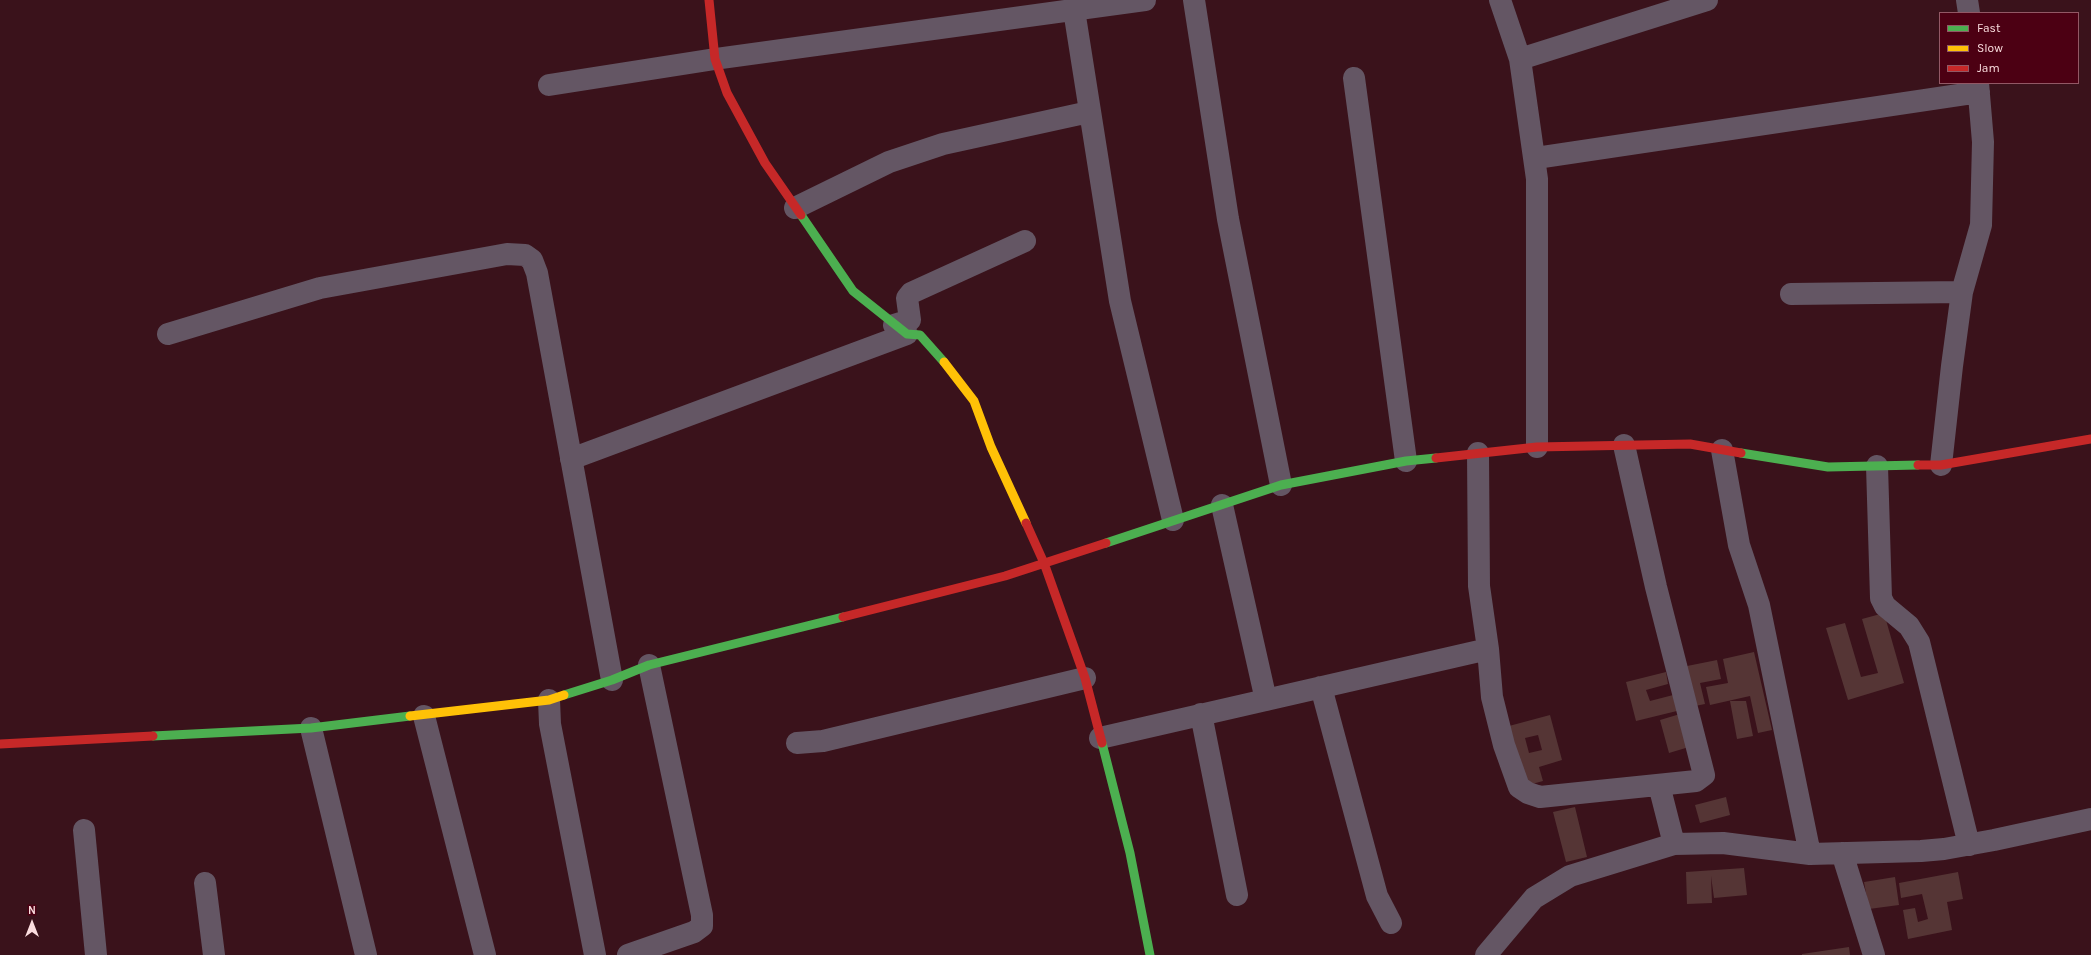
<!DOCTYPE html>
<html>
<head>
<meta charset="utf-8">
<style>
  body { margin:0 }
  #map { position:relative; width:2091px; height:955px; overflow:hidden; background:#3a121b; font-family:Karla,sans-serif }
  canvas { display:block }
  .legend { position:absolute; left:1939px; top:12px; width:140px; height:72px; box-sizing:border-box; background:#4c0013; border:1px solid #925865; margin:0; padding:5px 7px; list-style:none; font-size:12px; color:#fbdddf }
  .legend li { display:flex; align-items:center; gap:8px; height:20px }
  .legend b { width:20px; border:1px solid #925865 }
  .north { position:absolute; left:12px; top:903px; width:40px; height:40px; -webkit-text-stroke:3px #4c0013; paint-order:stroke; rotate:0deg; font-size:11px; font-weight:700; line-height:16px; text-align:center; color:#fbdddf }
  .north::after { content:''; display:block; margin:auto; width:14px; height:18px; background:#fbdddf; clip-path:polygon(50% 0,100% 100%,50% 72%,0 100%) }
</style>
</head>
<body>
<div id="map">
<canvas width="2091" height="955"></canvas>
<ul class="legend">
<li><b style="height:5px;background:#4caf50"></b>Fast</li>
<li><b style="height:5px;background:#ffc107"></b>Slow</li>
<li><b style="height:5px;background:#c62828"></b>Jam</li>
</ul>
<div class="north">N</div>
</div>
<script>
const g = document.querySelector('canvas').getContext('2d');
g.lineJoin = 'round';
function fillPath(path, color) { g.fillStyle = color; g.fill(path, 'evenodd'); }
const poly = rows => new Path2D(rows.map(r => 'M' + r).join(''));
function stroke(path, color, width, dash) { g.strokeStyle = color; g.lineWidth = width; g.lineCap = dash ? 'butt' : 'round'; g.setLineDash(dash || []); g.stroke(path); }
const building = poly([
  [1884,613,1904,683,1848,700,1826,628,1845,623,1861,677,1878,673,1862,619],
  [1754,652,1772,730,1758,733,1750,696,1710,705,1706,687,1728,683,1723,659],
  [1717,660,1721,679,1700,683,1705,704,1690,707,1682,667],
  [1666,672,1668,684,1646,690,1650,701,1677,694,1681,710,1636,721,1626,682],
  [1730,701,1746,701,1753,736,1737,739],
  [1680,714,1689,747,1669,753,1660,720],
  [1550,715,1562,760,1539,767,1543,781,1525,786,1509,726],
  [1538,735,1542,750,1529,753,1525,738],
  [1726,797,1730,815,1700,823,1695,805],
  [1575,807,1587,857,1566,862,1553,812],
  [1744,868,1747,895,1714,898,1711,876,1712,903,1687,904,1686,872],
  [1958,872,1963,899,1947,902,1952,930,1908,939,1903,910,1915,908,1918,922,1928,919,1922,894,1901,898,1899,883],
  [1895,877,1899,905,1869,909,1864,882],
  [1849,947,1850,955,1802,955,1802,954]
]);
const street = poly([
  [1194,0,1228,219,1281,485],
  [1500,0,1520,59,1537,179,1537,447],
  [1967,0,1969,13],
  [1074,10,1120,301,1173,520],
  [1520,59,1707,0],
  [1354,78,1406,461],
  [549,85,715,59,1145,0],
  [1536,158,1979,92],
  [795,208,889,162,943,144,1089,112],
  [1791,294,1962,292],
  [894,325,910,320,907,298,911,293,1025,241],
  [168,334,320,288,507,254,525,255,532,260,537,273,612,680],
  [1722,450,1739,545,1759,605,1810,854],
  [1478,453,1479,586,1488,649,1492,697,1504,745,1519,787,1528,793,1540,797,1696,781,1704,775,1656,587,1624,445],
  [571,459,907,334],
  [1941,465,1952,366,1962,292,1981,225,1983,142,1978,83],
  [1877,466,1881,598,1885,606,1909,626,1919,642,1969,845],
  [1222,505,1266,700],
  [1321,687,1377,896,1391,923],
  [549,700,550,724,595,955],
  [1201,714,1237,895],
  [424,716,485,955],
  [311,728,366,955],
  [1100,738,1488,649],
  [797,743,823,741,1085,678],
  [1659,785,1674,844],
  [84,830,96,955],
  [1842,853,1874,955],
  [205,883,214,955],
  [628,955,694,932,702,926,702,915,649,665],
  [1486,955,1534,898,1570,876,1674,844,1723,843,1810,854,1921,851,1944,849,1994,840,2091,819]
]);
const fast = poly([
  [801,215,853,291,907,334,920,335,944,362],
  [1741,453,1828,467,1918,465],
  [1106,543,1281,485,1406,461,1436,458],
  [564,695,612,680,649,665,843,617],
  [153,736,311,728,410,716],
  [1102,743,1130,853,1150,955]
]);
const slow = poly([
  [944,362,974,401,991,447,1026,523],
  [410,716,549,700,564,695]
]);
const jam = poly([
  [709,0,715,59,727,93,765,163,801,215],
  [1436,458,1537,447,1690,444,1741,453],
  [1918,465,1941,465,2091,439],
  [1026,523,1044,563,1085,678,1102,743],
  [843,617,1005,576,1106,543],
  [0,744,153,736]
]);
fillPath(building, '#553535');
stroke(street, '#645664', 22);
stroke(fast, '#4caf50', 9);
stroke(slow, '#ffc107', 9);
stroke(jam, '#c62828', 9);
</script>
</body>
</html>
